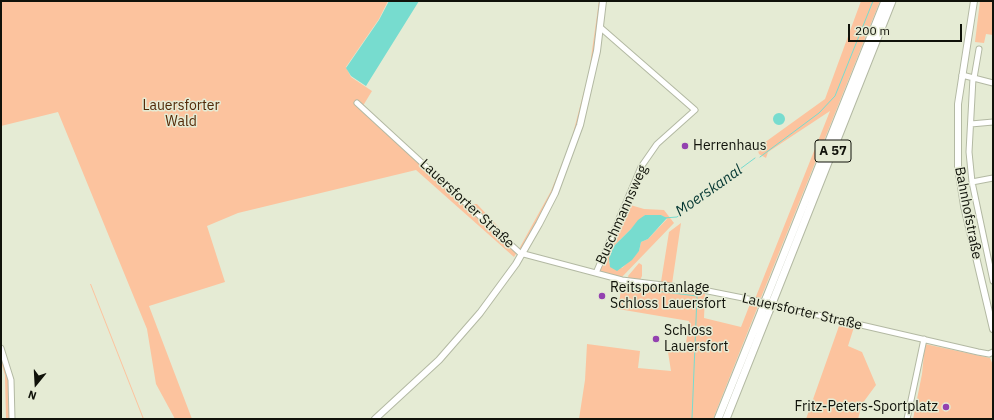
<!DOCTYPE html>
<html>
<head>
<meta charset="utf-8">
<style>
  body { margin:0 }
  #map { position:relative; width:994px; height:420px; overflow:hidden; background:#e5ebd4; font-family:"IBM Plex Sans",sans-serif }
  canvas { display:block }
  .frame { position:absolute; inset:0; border:2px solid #10120a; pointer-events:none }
  .north { position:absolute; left:16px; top:364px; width:40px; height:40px; -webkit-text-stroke:3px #e5ebd4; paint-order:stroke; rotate:198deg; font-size:11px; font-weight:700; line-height:16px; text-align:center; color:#10120a }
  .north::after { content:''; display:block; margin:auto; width:14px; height:18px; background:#10120a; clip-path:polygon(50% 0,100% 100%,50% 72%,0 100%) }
  .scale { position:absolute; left:848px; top:24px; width:114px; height:18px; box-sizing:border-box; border:2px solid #10120a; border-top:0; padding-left:5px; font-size:12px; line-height:14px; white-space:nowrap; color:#10120a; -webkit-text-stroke:3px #e5ebd4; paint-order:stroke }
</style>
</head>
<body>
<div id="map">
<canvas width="994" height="420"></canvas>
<div class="frame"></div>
<div class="north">N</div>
<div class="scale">200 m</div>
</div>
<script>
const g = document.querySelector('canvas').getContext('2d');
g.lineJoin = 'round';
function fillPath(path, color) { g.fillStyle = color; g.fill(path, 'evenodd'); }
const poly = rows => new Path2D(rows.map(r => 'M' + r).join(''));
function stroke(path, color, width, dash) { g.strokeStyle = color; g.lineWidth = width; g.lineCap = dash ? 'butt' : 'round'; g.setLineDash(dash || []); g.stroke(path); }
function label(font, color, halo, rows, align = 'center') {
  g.font = font + ' "IBM Plex Sans",sans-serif'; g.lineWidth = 3; g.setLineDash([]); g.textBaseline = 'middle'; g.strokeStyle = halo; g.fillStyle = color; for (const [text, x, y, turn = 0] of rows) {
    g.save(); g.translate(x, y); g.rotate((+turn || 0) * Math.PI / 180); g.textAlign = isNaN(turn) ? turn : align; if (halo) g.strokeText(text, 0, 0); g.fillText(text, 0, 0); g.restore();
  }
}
const green = poly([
  [1,1,388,1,379,19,346,67,351,77,372,91,361,109,413,157,417,155,472,204,477,204,519,249,551,191,571,141,589,72,599,1,602,1,595,52,578,125,552,194,523,248,519,249,514,257,416,170,238,213,207,226,225,282,149,306,192,419,175,419,156,384,147,329,58,112,1,126],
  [861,1,880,1,760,300,755,299,830,111,768,152,766,158,759,154,757,148,825,99],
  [980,1,993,1,993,35,986,34,984,43,975,42],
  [627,204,644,209,664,210,674,223,621,278,599,271],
  [645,215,661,215,667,219,648,239,641,242,639,251,622,268,609,263,614,246],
  [681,223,672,284,661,282,669,232],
  [639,263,642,265,642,276,640,280,629,279,628,276],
  [90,284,91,284,144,419,143,419],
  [622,284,705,294,704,318,741,327,750,304,758,306,713,419,579,419,585,380,587,344,640,351,638,368,671,371,668,352,685,350,689,321,618,309],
  [839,326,854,327,848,346,862,352,876,385,862,404,858,419,806,419],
  [925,344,990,358,993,365,993,419,913,419,922,374],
  [1,352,9,378,11,419,6,419,5,375,1,362]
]);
const water = poly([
  [389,1,419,1,366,86,351,76,346,68,379,20],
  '773 119a6 6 0 1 1 12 0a6 6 0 1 1-12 0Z',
  [645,215,661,215,667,218,648,239,641,242,639,251,632,260,617,271,610,267,609,258,614,246,631,229,638,220]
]);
const stream = poly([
  [760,157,819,113,835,96,873,1],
  [664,218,677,217,698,200,755,158],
  [623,287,697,296,692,419]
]);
const minor = poly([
  [962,75,993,83],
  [973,78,969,152,972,182,993,281],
  [974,78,979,49],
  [357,103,520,253,622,280,703,290,753,300,978,352,989,354,993,352],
  [971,124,993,122],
  [972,182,993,178],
  [596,273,641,167,657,144,695,110,601,28],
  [1,348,11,380,12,419],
  [907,419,924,339]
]);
const major = poly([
  [974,1,958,104,958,167,964,206,993,329],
  [375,419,439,360,480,313,516,264,539,224,555,193,580,125,597,51,603,1]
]);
const highway = poly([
  [766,299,885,1],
  [773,301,892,1],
  [718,419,762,310],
  [726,419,769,311]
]);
const highwayBridge = poly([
  [762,310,766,299],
  [769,311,773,301]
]);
const markers = [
  [685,146,4,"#9341b0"],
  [602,296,4,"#9341b0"],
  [656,339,4,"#9341b0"],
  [946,407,4,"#9341b0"]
];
const shields = [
  [833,151,36]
];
const shieldNames = [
  ["A 57",833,151]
];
const parkNames = [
  ["Lauersforter",181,106],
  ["Wald",181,122]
];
const poiNames = [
  ["Herrenhaus",693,146],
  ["Reitsportanlage",610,288],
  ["Schloss Lauersfort",610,304],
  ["Schloss",664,331],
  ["Lauersfort",664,347],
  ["Fritz-Peters-Sportplatz",938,407,"right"]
];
const streetNames = [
  ["Lauersforter Straße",467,204,43],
  ["Bahnhofstraße",968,213,79],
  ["Buschmannsweg",622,215,-66],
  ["Lauersforter Straße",802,312,13]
];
const waterNames = [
  ["Moerskanal",709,191,-35]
];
fillPath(green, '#fcc39e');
fillPath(water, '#77dccf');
stroke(stream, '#77dccf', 1);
stroke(minor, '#b3b9a3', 7);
stroke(major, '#b3b9a3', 8);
stroke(highway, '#b3b9a3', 9);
stroke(minor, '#fff', 5);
stroke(major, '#fff', 6);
stroke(highway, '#fff', 7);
stroke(highwayBridge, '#b3b9a3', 9, []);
stroke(highwayBridge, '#fff', 7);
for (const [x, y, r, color] of markers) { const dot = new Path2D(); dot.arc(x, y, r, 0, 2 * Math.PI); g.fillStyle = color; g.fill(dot); stroke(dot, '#e5ebd4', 1.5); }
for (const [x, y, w] of shields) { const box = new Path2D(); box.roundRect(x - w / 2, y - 11, w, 22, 3); g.fillStyle = '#e5ebd4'; g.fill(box); stroke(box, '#10120a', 1); }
label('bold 13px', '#10120a', null, shieldNames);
label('14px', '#522907', '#e5ebd4', parkNames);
label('14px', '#10120a', '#e5ebd4', poiNames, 'left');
label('14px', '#10120a', '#e5ebd4', streetNames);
label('italic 15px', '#043732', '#e5ebd4', waterNames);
</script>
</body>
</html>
